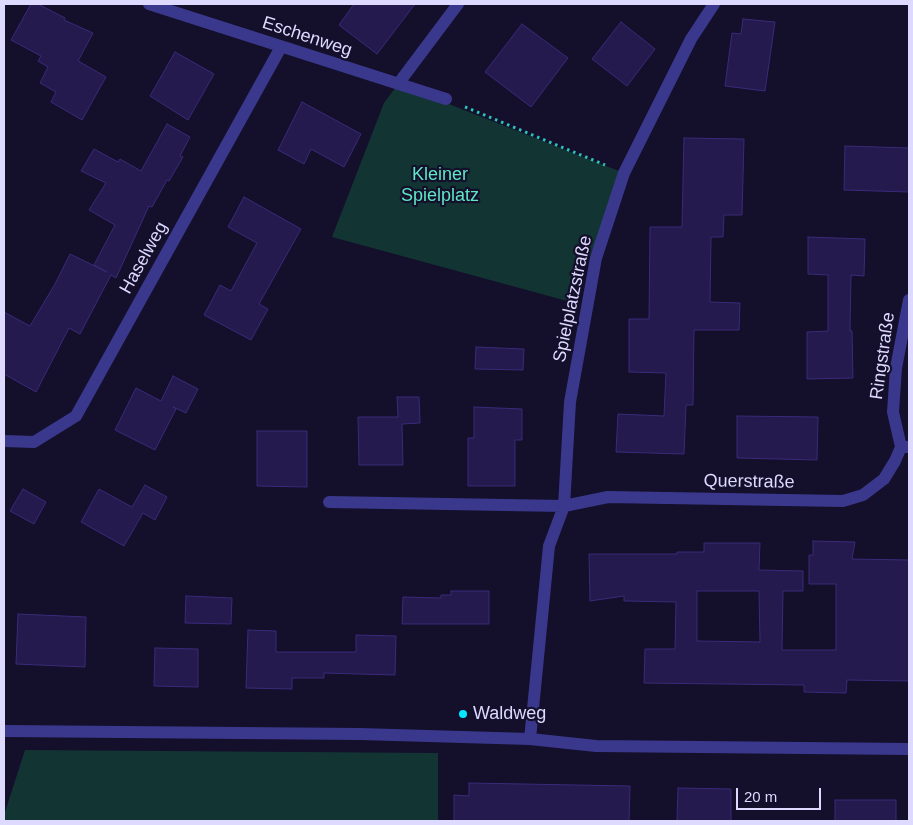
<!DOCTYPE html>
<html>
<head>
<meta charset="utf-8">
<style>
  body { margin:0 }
  #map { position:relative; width:913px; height:825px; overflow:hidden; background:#140f2b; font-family:Arial,sans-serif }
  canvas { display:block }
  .frame { position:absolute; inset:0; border:5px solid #ddd9ff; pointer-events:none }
  .scale { position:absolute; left:736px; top:788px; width:85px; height:22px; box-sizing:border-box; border:2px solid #ddd9ff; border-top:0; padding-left:6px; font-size:15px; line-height:18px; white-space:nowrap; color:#ddd9ff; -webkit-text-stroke:4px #140f2b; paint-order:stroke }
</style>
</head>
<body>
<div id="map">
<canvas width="913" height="825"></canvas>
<div class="frame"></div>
<div class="scale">20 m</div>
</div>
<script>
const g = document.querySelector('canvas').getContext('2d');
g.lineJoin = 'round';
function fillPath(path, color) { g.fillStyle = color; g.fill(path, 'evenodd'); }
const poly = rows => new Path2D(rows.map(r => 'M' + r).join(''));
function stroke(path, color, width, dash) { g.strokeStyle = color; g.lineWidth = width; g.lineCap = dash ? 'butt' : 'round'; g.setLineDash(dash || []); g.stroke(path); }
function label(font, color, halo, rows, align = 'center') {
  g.font = font + ' Arial,sans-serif'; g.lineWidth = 4.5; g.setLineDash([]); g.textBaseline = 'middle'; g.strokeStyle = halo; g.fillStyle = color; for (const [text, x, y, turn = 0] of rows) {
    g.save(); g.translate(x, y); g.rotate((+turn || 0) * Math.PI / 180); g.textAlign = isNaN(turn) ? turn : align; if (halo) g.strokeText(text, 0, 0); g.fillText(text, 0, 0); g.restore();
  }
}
const green = poly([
  [398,84,624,173,571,302,332,237,384,103],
  [25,750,438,753,438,821,4,821,4,815]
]);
const building = poly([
  [31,4,38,4,65,18,64,20,93,33,78,61,106,77,82,120,51,102,56,92,40,83,48,67,38,61,41,56,11,40,31,4],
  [354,4,415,4,377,54,339,25,354,4],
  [743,19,775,22,765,91,725,86,732,33,741,34,743,19],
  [621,22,655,49,627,86,592,59,621,22],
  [522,24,568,58,531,107,485,72,522,24],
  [175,52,214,74,188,120,150,96,175,52],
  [302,102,361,134,344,167,311,149,304,164,278,150,302,102],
  [167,124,190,137,180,156,183,157,169,181,167,180,152,207,149,206,116,278,111,275,80,334,69,328,36,392,4,374,4,312,30,326,55,284,70,254,107,272,94,265,115,225,89,210,106,183,81,171,94,149,118,162,120,159,141,171,167,124],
  [684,138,744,139,742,215,724,215,723,237,711,237,710,302,740,303,739,330,694,330,693,405,686,405,684,454,616,452,618,414,664,416,666,373,629,372,629,319,649,319,650,227,682,227,684,138],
  [845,146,909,148,909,192,844,190,845,146],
  [244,197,301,229,259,304,268,309,251,340,204,315,220,285,231,291,257,243,228,227,244,197],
  [808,237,865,239,864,276,851,275,850,331,852,331,853,378,807,379,807,332,828,331,828,275,808,274,808,237],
  [476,347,524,349,523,370,475,369,476,347],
  [173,376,198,389,186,413,173,407,176,409,155,450,115,430,136,388,161,401,173,376],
  [397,397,419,397,420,423,402,424,403,465,359,465,358,417,398,417,397,397],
  [474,407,522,409,522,440,515,440,515,486,468,486,468,438,474,438,474,407],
  [737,416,818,417,817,460,737,458,737,416],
  [257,431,307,431,307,487,257,486,257,431],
  [145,485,167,497,155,520,143,513,124,546,81,522,99,489,132,507,145,485],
  [23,489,46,502,34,524,10,511,23,489],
  [813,541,855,542,852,559,909,560,909,681,847,680,846,693,804,692,804,685,644,683,645,649,675,649,676,602,624,601,624,596,590,601,589,554,677,554,677,552,704,552,704,543,760,543,759,570,803,571,803,591,783,591,782,650,836,650,836,584,809,584,809,555,813,555,813,541],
  [697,591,759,591,760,642,697,641,697,591],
  [451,591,489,591,489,624,402,624,403,597,441,598,441,595,451,595,451,591],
  [186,596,232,598,231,624,185,623,186,596],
  [18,614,86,617,85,667,16,664,18,614],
  [248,630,276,631,276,652,356,652,356,635,396,636,395,675,324,673,324,678,292,678,292,689,246,688,248,630],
  [155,648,198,649,198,687,154,686,155,648],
  [469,783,630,786,629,821,454,821,454,795,469,796,469,783],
  [678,788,731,789,731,821,677,821,678,788],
  [835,800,896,800,896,821,835,821,835,800]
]);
const path = poly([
  [465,107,605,165]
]);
const street = poly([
  [149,4,446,99],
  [398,84,458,4],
  [4,441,34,442,76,416,281,47],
  [901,447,893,412,896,368,909,300],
  [329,502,564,506,608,497,843,501,863,495,884,479,895,461,901,447,909,447],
  [4,731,360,734,530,739,596,746,909,749],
  [530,739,549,546,564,506,570,402,596,258,624,173,691,39,714,4]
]);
const markers = [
  [463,714,5,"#05e7ff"]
];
const streetNames = [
  ["Eschenweg",307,37,18],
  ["Haselweg",144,258,-61],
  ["Spielplatzstraße",573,299,-78],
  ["Ringstraße",883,356,-82],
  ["Querstraße",749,482,1]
];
const parkNames = [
  ["Kleiner",440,175],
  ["Spielplatz",440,196]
];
const poiNames = [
  ["Waldweg",473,714]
];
fillPath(green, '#123534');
fillPath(building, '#241a4d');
stroke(building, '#3a2b7a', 1);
stroke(path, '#29c3b9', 3, [2.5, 4]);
stroke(street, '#3a388c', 12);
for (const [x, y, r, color] of markers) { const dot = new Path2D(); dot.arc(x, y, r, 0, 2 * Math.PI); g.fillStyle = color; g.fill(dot); stroke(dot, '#140f2b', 2); }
label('18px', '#ddd9ff', '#140f2b', streetNames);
label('18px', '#5de7c4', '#140f2b', parkNames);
label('18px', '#ddd9ff', '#140f2b', poiNames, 'left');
</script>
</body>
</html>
